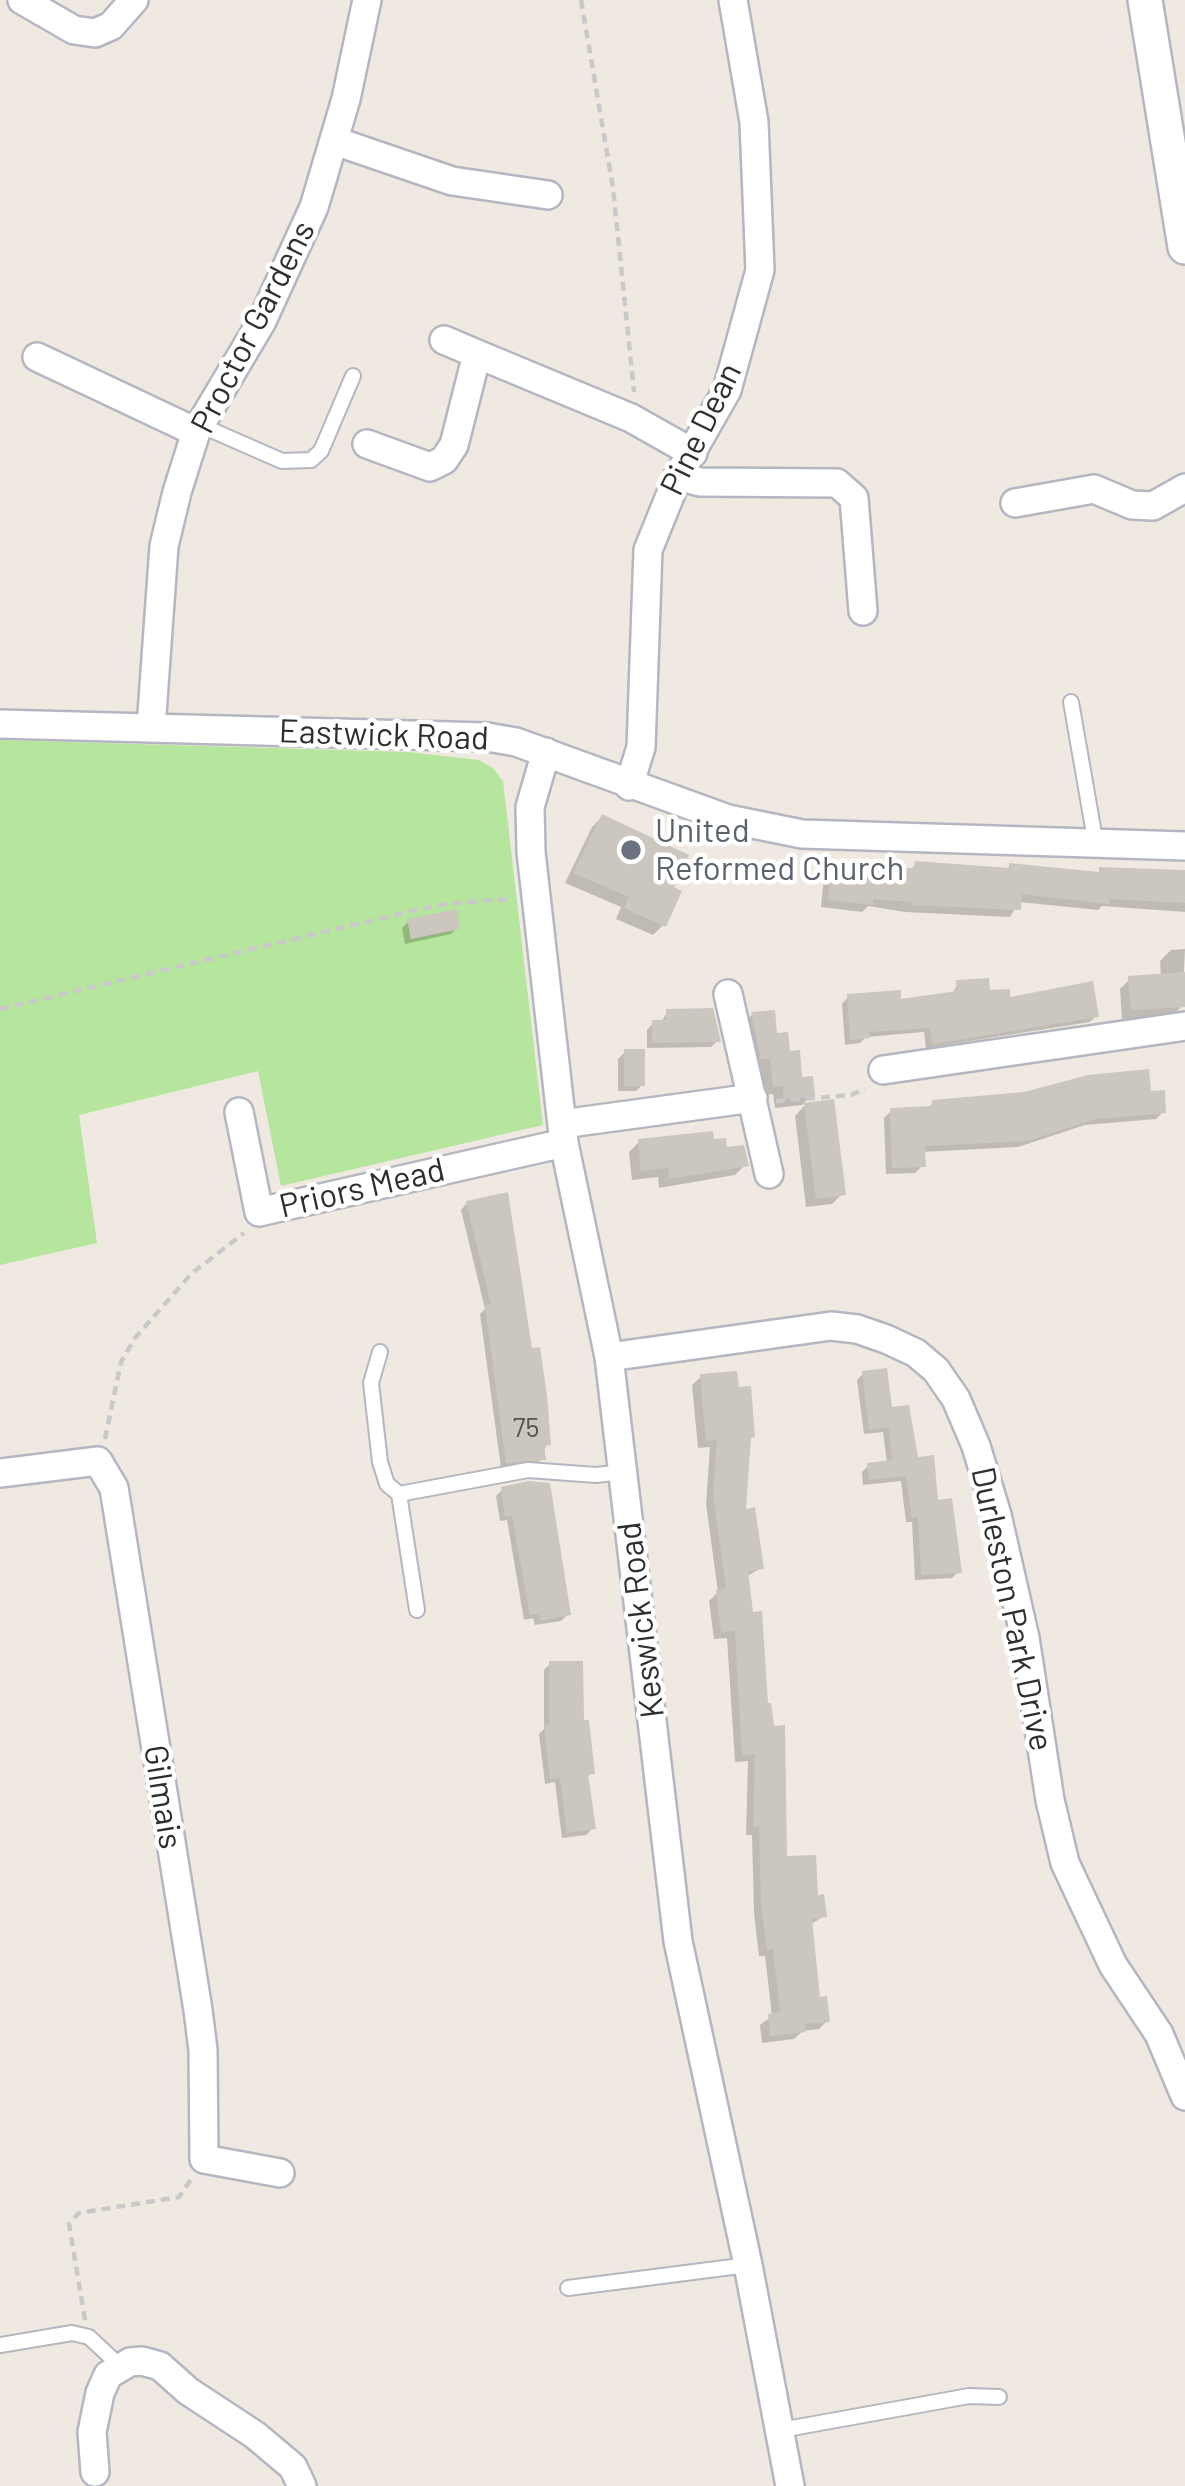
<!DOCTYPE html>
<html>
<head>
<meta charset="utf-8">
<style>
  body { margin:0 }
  canvas { display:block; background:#efe9e1 }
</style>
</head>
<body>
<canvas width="1185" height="2486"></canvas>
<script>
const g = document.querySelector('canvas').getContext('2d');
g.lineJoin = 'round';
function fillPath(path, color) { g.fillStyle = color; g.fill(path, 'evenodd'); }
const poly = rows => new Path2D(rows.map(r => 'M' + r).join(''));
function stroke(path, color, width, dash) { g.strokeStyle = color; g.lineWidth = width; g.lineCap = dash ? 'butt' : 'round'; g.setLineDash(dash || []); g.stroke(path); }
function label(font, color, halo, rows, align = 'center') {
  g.font = font + ' Barlow,sans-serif'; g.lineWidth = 9; g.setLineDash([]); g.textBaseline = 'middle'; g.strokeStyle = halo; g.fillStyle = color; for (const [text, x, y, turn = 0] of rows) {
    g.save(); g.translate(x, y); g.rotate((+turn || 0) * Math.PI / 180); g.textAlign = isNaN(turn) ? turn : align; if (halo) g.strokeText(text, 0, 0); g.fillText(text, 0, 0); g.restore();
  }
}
const green = poly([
  [0,740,408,752,479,760,493,768,503,781,543,1125,281,1186,258,1071,79,1115,97,1243,0,1265]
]);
const shadow = poly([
  [602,817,670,889,663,925,653,935,616,919,621,907,565,883,592,827],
  [916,864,1005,870,1010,866,1096,874,1101,870,1185,873,1185,912,1102,906,1098,910,1019,902,1010,917,905,912,868,906,862,912,821,907,824,876,832,868,909,871],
  [408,922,457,928,451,934,405,944,402,928],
  [1185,949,1182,1006,1172,1016,1122,1019,1120,989,1130,979,1161,977,1160,961,1171,950],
  [958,983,1007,1000,1096,1016,1090,1022,926,1048,924,1032,866,1037,860,1043,845,1045,842,1004,848,997,899,1002,952,995],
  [667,1012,717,1041,711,1047,647,1048,647,1030,653,1023,661,1023],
  [752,1015,788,1054,800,1080,812,1095,802,1105,775,1108,773,1094,764,1095,761,1067,752,1068,742,1025],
  [625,1052,642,1085,636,1091,618,1091,618,1059],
  [1148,1095,1163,1112,1156,1119,1085,1125,1018,1147,922,1152,922,1166,915,1173,886,1174,884,1118,891,1111,927,1109,933,1103],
  [805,1105,842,1194,832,1204,806,1207,795,1116],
  [639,1142,711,1143,745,1165,735,1175,659,1188,658,1177,632,1180,629,1152],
  [467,1203,547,1444,537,1465,501,1468,480,1314,485,1309,461,1210],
  [863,1374,889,1411,935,1503,958,1572,952,1578,915,1580,912,1522,906,1522,901,1481,863,1485,862,1472,868,1466,887,1463,883,1432,864,1434,857,1380],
  [701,1377,748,1440,743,1512,761,1568,746,1577,784,1860,824,1916,810,1925,818,2000,827,2021,819,2029,803,2031,794,2039,762,2043,760,2025,772,2016,765,1956,759,1956,754,1913,752,1835,746,1835,748,1761,735,1762,727,1638,714,1639,709,1601,718,1592,706,1504,710,1447,698,1448,692,1385],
  [502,1490,568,1614,561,1621,535,1625,533,1618,524,1620,507,1520,500,1521,496,1496],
  [550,1664,581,1724,592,1773,586,1778,593,1828,586,1835,562,1838,555,1782,545,1784,539,1734,544,1729,544,1670]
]);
const building = poly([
  [602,814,689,855,674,887,682,891,666,927,624,908,629,897,573,873],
  [915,861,1009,868,1009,863,1099,872,1099,867,1185,870,1185,903,1109,899,1109,904,1022,894,1021,910,911,905,912,902,873,899,873,905,828,900,831,865,914,868],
  [457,909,460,929,411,939,407,919],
  [1185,972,1185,1007,1131,1010,1128,976],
  [989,978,990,990,1010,989,1010,997,1093,981,1099,1017,932,1044,930,1028,869,1032,870,1038,850,1040,847,994,901,990,901,999,957,991,956,980],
  [713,1008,721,1042,652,1043,652,1020,666,1020,666,1009],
  [775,1010,777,1033,788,1032,790,1051,800,1050,802,1077,813,1076,815,1096,784,1099,783,1086,773,1087,770,1059,761,1059,751,1012],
  [624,1049,645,1049,645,1086,624,1086],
  [1149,1069,1151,1091,1165,1090,1166,1113,1095,1119,1028,1141,925,1146,926,1167,892,1168,890,1108,932,1106,932,1100,1024,1092,1088,1075],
  [834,1099,846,1195,816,1199,804,1103],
  [713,1131,714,1139,726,1138,727,1147,744,1145,749,1166,669,1179,668,1168,641,1171,638,1139],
  [508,1192,532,1348,540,1347,547,1395,551,1445,544,1446,546,1460,506,1463,485,1305,491,1304,466,1201],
  [887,1368,892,1407,909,1405,918,1457,934,1455,938,1500,952,1498,962,1573,921,1575,918,1517,912,1518,906,1476,869,1480,867,1463,892,1460,889,1427,869,1430,862,1371],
  [737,1371,739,1387,751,1386,755,1437,751,1438,746,1509,755,1507,764,1569,748,1571,753,1612,762,1611,768,1703,771,1703,774,1726,785,1725,787,1856,816,1855,818,1895,824,1894,827,1917,812,1919,820,1997,827,1996,830,2022,805,2024,806,2032,770,2036,768,2014,780,2012,773,1949,767,1950,761,1903,759,1827,753,1827,755,1754,742,1755,735,1631,721,1632,716,1590,726,1588,713,1494,717,1440,706,1441,700,1374],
  [529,1481,550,1483,571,1615,540,1621,539,1613,530,1615,512,1516,505,1517,501,1487],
  [549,1661,583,1661,584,1720,589,1720,595,1774,588,1774,596,1829,567,1833,560,1778,550,1779,544,1725,549,1724]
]);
const path = poly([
  [581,0,613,188,634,392],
  [0,1009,412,911,445,904,509,899],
  [776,1101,851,1095,865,1089],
  [105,1439,121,1362,135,1338,191,1274,244,1233],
  [85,2320,69,2224,79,2213,179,2197,191,2179]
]);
const service = poly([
  [200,425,282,461,311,460,321,451,353,376],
  [1071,702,1096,845],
  [380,1352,371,1383,380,1462,387,1484,399,1494,528,1470,596,1475,623,1472],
  [399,1494,417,1610],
  [568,2288,748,2265],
  [0,2345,72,2333,89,2337,120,2366],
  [781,2430,969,2396,999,2397]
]);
const minor = poly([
  [22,0,74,30,95,33,111,26,134,0],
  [335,141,452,181,548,195],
  [444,340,477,354],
  [37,357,196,432],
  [367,444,430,467,444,460,454,445,477,354,631,418,693,453],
  [678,476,700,482,837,483,854,498,863,611],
  [1015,503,1094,489,1132,505,1153,506,1185,488],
  [0,724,487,737,516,742,728,819,802,834,1185,846],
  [151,728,164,546,177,492,196,432,262,321,314,207,346,99,367,0],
  [546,752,530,807,531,852,564,1143,609,1357,678,1941,748,2265,790,2486],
  [629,786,641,747,648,550,678,476,727,390,760,270,754,122,733,0],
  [728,994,769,1174],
  [883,1070,1185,1026],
  [239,1112,259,1212,564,1143],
  [562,1124,753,1098],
  [609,1357,831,1326,857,1329,886,1339,916,1353,936,1370,956,1399,976,1446,997,1515,1025,1638,1050,1800,1065,1863,1113,1965,1159,2034,1185,2096],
  [0,1473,98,1461,114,1488,198,2010,203,2050,204,2159,280,2173],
  [95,2472,92,2432,100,2393,108,2375,130,2362,142,2361,160,2366,188,2391,255,2435,293,2467,302,2486]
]);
const tertiary = poly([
  [1145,0,1185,247]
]);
const markers = [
  [631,850,12,"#6b7280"]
];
const numberNames = [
  ["75",526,1428]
];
const streetNames = [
  ["Proctor Gardens",253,327,-63],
  ["Pine Dean",701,429,-64],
  ["Eastwick Road",384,735,2],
  ["Priors Mead",362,1188,-13],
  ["Durleston Park Drive",1012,1609,78],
  ["Keswick Road",641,1620,-97],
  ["Gilmais",163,1797,81]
];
const worshipNames = [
  ["United",655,831],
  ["Reformed Church",655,869]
];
fillPath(green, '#b6e59e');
fillPath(shadow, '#0003');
fillPath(building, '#cbc7bf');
stroke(service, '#b4b7c1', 18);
stroke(minor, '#b4b7c1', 32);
stroke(tertiary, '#b4b7c1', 38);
stroke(path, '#c9c9c9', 4.5, [9, 6]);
stroke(service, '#fff', 14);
stroke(minor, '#fff', 27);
stroke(tertiary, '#fff', 33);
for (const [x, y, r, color] of markers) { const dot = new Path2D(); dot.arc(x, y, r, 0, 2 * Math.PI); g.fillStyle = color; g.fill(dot); stroke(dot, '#fff', 4.5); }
label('27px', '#555452', null, numberNames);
label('33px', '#2e2e2e', '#fff', streetNames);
label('33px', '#5b616d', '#fff', worshipNames, 'left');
</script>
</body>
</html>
